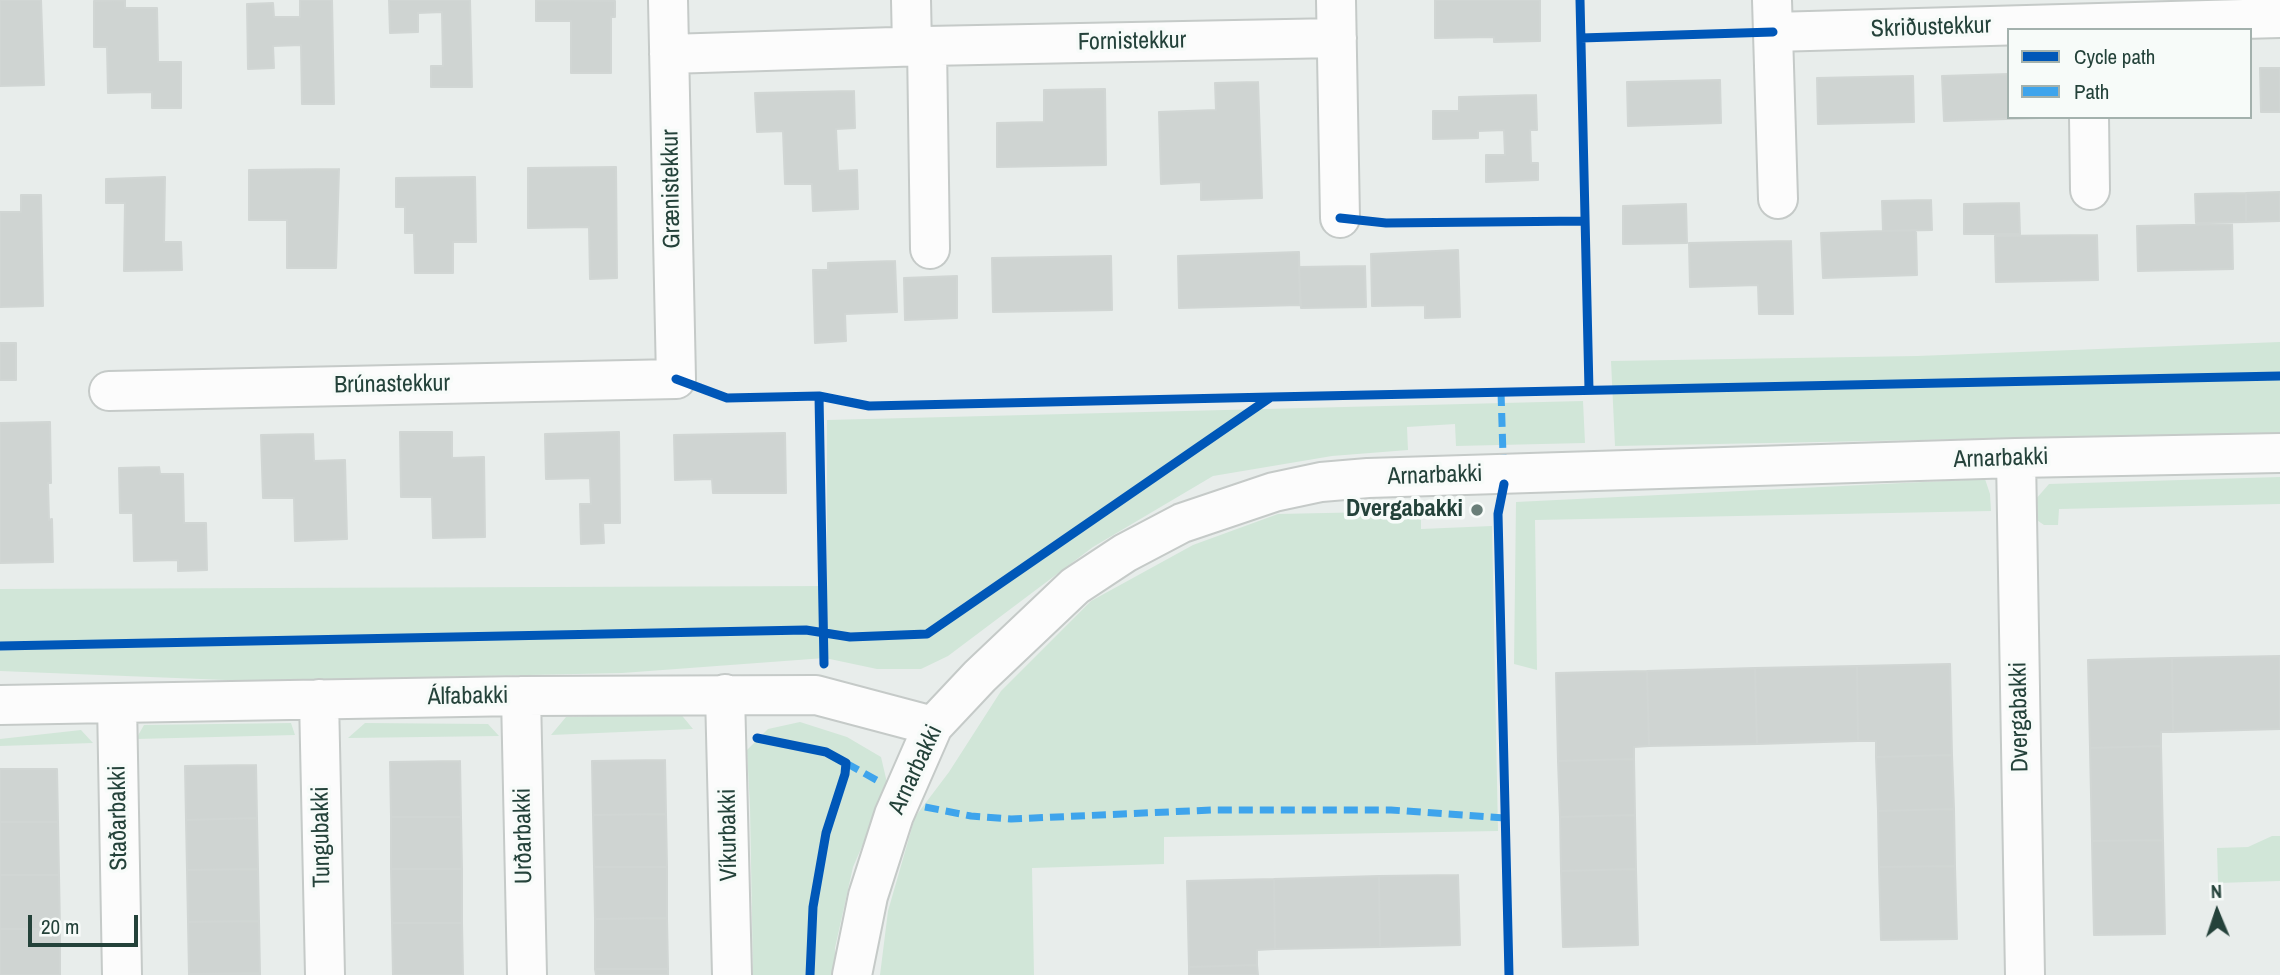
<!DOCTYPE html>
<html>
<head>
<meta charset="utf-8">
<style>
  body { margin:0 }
  #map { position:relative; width:2280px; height:975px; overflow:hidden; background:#e8edeb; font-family:"Archivo Narrow",sans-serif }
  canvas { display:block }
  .legend { position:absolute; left:2007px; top:28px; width:245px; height:91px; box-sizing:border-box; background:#f7fbf9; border:2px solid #a3b1ad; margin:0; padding:9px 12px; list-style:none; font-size:21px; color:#24423a }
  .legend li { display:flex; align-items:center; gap:14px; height:35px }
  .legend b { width:35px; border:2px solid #a3b1ad }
  .north { position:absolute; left:2182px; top:877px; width:70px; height:70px; -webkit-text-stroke:5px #f7fbf9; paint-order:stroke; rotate:358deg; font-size:19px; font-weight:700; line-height:28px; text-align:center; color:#24423a }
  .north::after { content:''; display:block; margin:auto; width:24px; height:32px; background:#24423a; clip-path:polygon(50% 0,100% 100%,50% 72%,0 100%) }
  .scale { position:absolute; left:28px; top:915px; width:110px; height:32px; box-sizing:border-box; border:4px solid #24423a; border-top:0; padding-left:9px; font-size:21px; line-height:24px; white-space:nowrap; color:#24423a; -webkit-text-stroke:5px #f7fbf9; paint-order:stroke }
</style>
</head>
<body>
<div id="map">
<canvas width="2280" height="975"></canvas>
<ul class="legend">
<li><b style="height:9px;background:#0057b8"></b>Cycle path</li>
<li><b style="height:9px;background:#3ea4ec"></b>Path</li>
</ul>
<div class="north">N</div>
<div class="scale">20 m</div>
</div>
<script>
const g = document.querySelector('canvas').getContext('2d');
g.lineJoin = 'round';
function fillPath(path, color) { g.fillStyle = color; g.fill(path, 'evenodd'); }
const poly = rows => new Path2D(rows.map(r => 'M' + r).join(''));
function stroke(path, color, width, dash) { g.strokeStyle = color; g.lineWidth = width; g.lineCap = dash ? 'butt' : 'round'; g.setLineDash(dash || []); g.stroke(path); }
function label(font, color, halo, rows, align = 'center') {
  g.font = font + ' "Archivo Narrow",sans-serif'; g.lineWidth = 7; g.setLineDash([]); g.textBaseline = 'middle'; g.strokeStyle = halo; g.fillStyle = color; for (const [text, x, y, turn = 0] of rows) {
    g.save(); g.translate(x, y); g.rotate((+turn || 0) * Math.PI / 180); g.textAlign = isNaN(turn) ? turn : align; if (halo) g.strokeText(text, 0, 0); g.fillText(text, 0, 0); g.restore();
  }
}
const green = poly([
  [2280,342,2280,433,1615,446,1611,361,1917,356],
  [1583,401,1585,443,1456,446,1455,424,1407,427,1408,450,1332,456,1213,476,1093,547,948,656,921,669,877,669,825,658,622,673,251,681,0,671,0,589,827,586,827,420],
  [2280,477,2280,504,2059,509,2058,525,2044,525,2031,516,2035,500,2049,484],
  [1985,479,1990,494,1991,511,1535,520,1537,670,1514,664,1516,502],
  [1421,511,1421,529,1492,526,1498,831,1164,837,1164,864,1032,868,1034,975,880,975,888,911,915,817,949,772,1001,691,1091,601,1193,545,1278,514],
  [679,712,693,729,551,735,566,717],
  [800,722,847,737,881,757,888,787,853,867,835,948,835,975,753,975,750,807,747,750,768,729],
  [291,723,295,735,136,739,144,725],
  [365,723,488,724,499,736,348,738],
  [81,730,93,743,0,746,0,739],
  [2272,836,2280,836,2280,881,2218,883,2217,848,2248,847]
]);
const building = poly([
  [0,0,41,0,44,85,0,86,0,0],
  [125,0,125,8,157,8,158,62,181,62,181,108,152,108,152,92,108,93,107,47,94,47,94,1,125,0],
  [300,0,332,0,334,104,302,104,301,45,273,46,274,68,248,69,247,4,273,3,274,17,300,17,300,0],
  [389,0,470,0,472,87,431,87,431,66,443,66,442,12,418,13,418,32,390,33,389,0],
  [536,0,615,1,615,17,611,17,611,73,571,73,571,21,536,21,536,0],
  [1435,0,1540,0,1540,41,1494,42,1494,37,1435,38,1435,0],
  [2260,68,2280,68,2280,112,2261,112,2260,68],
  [2009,74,2009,117,2039,118,1944,121,1942,76,2009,74],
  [1913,76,1914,122,1818,124,1817,78,1913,76],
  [1720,80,1721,123,1628,126,1627,82,1720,80],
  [1258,82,1262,198,1201,200,1201,182,1161,184,1159,112,1216,110,1215,83,1258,82],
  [1105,89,1106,165,997,167,997,123,1044,122,1044,90,1105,89],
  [854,91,855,128,836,129,838,171,857,170,858,209,813,211,812,184,785,184,783,131,757,132,755,93,854,91],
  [1536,95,1537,130,1530,130,1531,163,1538,163,1538,180,1486,182,1486,155,1505,155,1504,130,1478,131,1478,138,1433,139,1433,111,1459,111,1459,97,1536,95],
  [616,167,617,278,590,279,589,227,528,228,528,168,616,167],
  [339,169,336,268,287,268,287,220,249,220,249,170,339,169],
  [165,177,164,242,181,242,182,270,124,271,125,203,106,203,106,179,165,177],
  [475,177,476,242,453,242,453,273,415,273,414,233,405,233,405,207,396,207,396,178,475,177],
  [2280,192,2280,221,2246,222,2246,193,2280,192],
  [2246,193,2246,222,2196,223,2195,194,2246,193],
  [21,195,41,195,43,306,0,307,0,212,21,212,21,195],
  [1931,200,1932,230,1883,231,1882,201,1931,200],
  [2019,203,2020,234,1964,234,1964,204,2019,203],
  [1686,204,1687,243,1623,244,1623,206,1686,204],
  [2232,224,2233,269,2138,271,2137,226,2232,224],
  [1916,230,1917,275,1823,278,1821,233,1916,230],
  [2097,235,2098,280,1996,282,1995,236,2097,235],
  [1791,241,1793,314,1759,314,1758,285,1690,287,1689,243,1791,241],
  [1458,250,1460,317,1425,318,1425,305,1372,306,1371,254,1458,250],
  [1299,252,1300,305,1179,308,1178,256,1299,252],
  [1111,256,1112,310,993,312,992,258,1111,256],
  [895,261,897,312,845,314,846,341,815,343,813,270,828,270,828,263,895,261],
  [1365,266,1366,307,1301,308,1299,267,1365,266],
  [957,276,957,318,905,320,904,278,957,276],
  [0,343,16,343,16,380,0,380,0,343],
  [50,422,51,483,48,483,49,520,52,519,53,562,0,563,0,423,50,422],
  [400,432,452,432,452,458,484,457,485,537,433,538,432,497,401,497,400,432],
  [619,432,620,523,603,523,604,543,581,544,580,504,591,504,590,478,546,479,545,434,619,432],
  [785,433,786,493,713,493,712,479,675,480,674,435,785,433],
  [313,434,314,461,345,460,347,539,295,541,294,498,263,498,261,435,313,434],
  [159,467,160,474,183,474,184,523,206,523,207,570,178,571,178,560,134,561,133,513,120,513,119,468,159,467],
  [2280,656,2280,729,2173,732,2172,658,2280,656],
  [2172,658,2173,732,2161,732,2161,746,2090,748,2088,660,2172,658],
  [1950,664,1952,755,1876,757,1876,741,1858,741,1857,666,1950,664],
  [1857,666,1858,741,1757,744,1755,668,1857,666],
  [1755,668,1757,744,1649,746,1647,671,1755,668],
  [1647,671,1649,746,1634,747,1634,759,1558,761,1556,673,1647,671],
  [2161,746,2163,840,2092,841,2090,748,2161,746],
  [1952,755,1954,809,1878,811,1876,757,1952,755],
  [1634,759,1635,815,1560,817,1558,761,1634,759],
  [665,760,666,814,593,815,592,761,665,760],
  [460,761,461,817,391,817,390,762,460,761],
  [256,765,257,818,186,820,185,766,256,765],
  [0,769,57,769,58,822,0,822,0,769],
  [1954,809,1955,866,1879,867,1878,811,1954,809],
  [666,814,667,867,594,867,593,815,666,814],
  [1635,815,1636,869,1561,871,1560,817,1635,815],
  [391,817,461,817,462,869,391,869,391,817],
  [257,818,258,869,187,870,186,820,257,818],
  [0,822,58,822,59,875,0,875,0,822],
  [2163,840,2165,934,2094,935,2092,841,2163,840],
  [1955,866,1957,939,1881,940,1879,867,1955,866],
  [594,867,667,867,667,918,595,919,594,867],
  [258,869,259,921,188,922,187,870,258,869],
  [391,869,462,869,462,923,392,923,391,869],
  [1636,869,1638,945,1563,947,1561,871,1636,869],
  [0,875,59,875,60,929,0,929,0,875],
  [1458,875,1460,945,1380,947,1379,876,1458,875],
  [1379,876,1380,947,1275,949,1274,879,1379,876],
  [1274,879,1275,949,1257,950,1257,965,1189,967,1187,881,1274,879],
  [667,918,668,969,595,969,595,919,667,918],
  [259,921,260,973,189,974,188,922,259,921],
  [392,923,462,923,463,975,393,975,392,923],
  [0,929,60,929,60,975,0,975,0,929],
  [1257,965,1258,975,1189,975,1189,967,1257,965],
  [595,969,668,969,668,975,596,975,595,969],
  [260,973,260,975,189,975,189,974,260,973]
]);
const minor = poly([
  [911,0,912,47],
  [1336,0,1340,218],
  [1772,0,1778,199],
  [1773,32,2280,18],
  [927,46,930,249],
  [669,54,927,46,1337,38],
  [2089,117,2090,190],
  [109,391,676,379,668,0],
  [2016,458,2025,975],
  [725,694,732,975],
  [521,696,527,975],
  [319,699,325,975],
  [117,703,122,975],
  [0,705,521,696,816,695,933,726],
  [852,975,868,896,894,815,933,726,980,676,1075,586,1125,553,1182,523,1274,492,1321,482,1368,478,2016,458,2280,453]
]);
const quiet = poly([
  [1501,392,1503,455],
  [846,763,878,781],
  [925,807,971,816,1011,819,1212,810,1391,810,1505,818]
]);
const cycleway = poly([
  [1580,0,1589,390],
  [1581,38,1773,32],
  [1340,218,1386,223,1585,221],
  [676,379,727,398,819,396,869,406,1271,397],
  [819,396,824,664],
  [1504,484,1498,514,1509,975],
  [0,646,806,630,850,637,927,634,1271,397,2280,376],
  [757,738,826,752,846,763,845,774,826,833,813,907,810,975]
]);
const markers = [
  [1477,510,7,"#697e78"]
];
const streetNames = [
  ["Skriðustekkur",1931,28,-2],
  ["Fornistekkur",1132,42,-1],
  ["Grænistekkur",672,189,-91],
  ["Brúnastekkur",392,385,-1],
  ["Arnarbakki",2001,459,-2],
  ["Arnarbakki",1435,476,-2],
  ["Álfabakki",468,697,-1],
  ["Dvergabakki",2020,717,-91],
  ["Arnarbakki",916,770,-65],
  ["Staðarbakki",119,818,-91],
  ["Víkurbakki",729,835,-91],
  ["Urðarbakki",524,836,-91],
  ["Tungubakki",322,837,-91]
];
const poiNames = [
  ["Dvergabakki",1463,510]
];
fillPath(green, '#d1e6d8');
fillPath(building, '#cfd4d2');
stroke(building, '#d1d6d4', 2);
stroke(minor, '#c5cac8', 42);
stroke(minor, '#fcfcfc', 38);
stroke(quiet, '#3ea4ec', 7, [14, 7]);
stroke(cycleway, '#0057b8', 9);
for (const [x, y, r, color] of markers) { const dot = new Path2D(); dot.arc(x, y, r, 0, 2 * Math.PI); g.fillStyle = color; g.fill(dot); stroke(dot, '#f7fbf9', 2.5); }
label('24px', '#24423a', '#f7fbf9', streetNames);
label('bold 24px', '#24423a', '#f7fbf9', poiNames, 'right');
</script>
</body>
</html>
